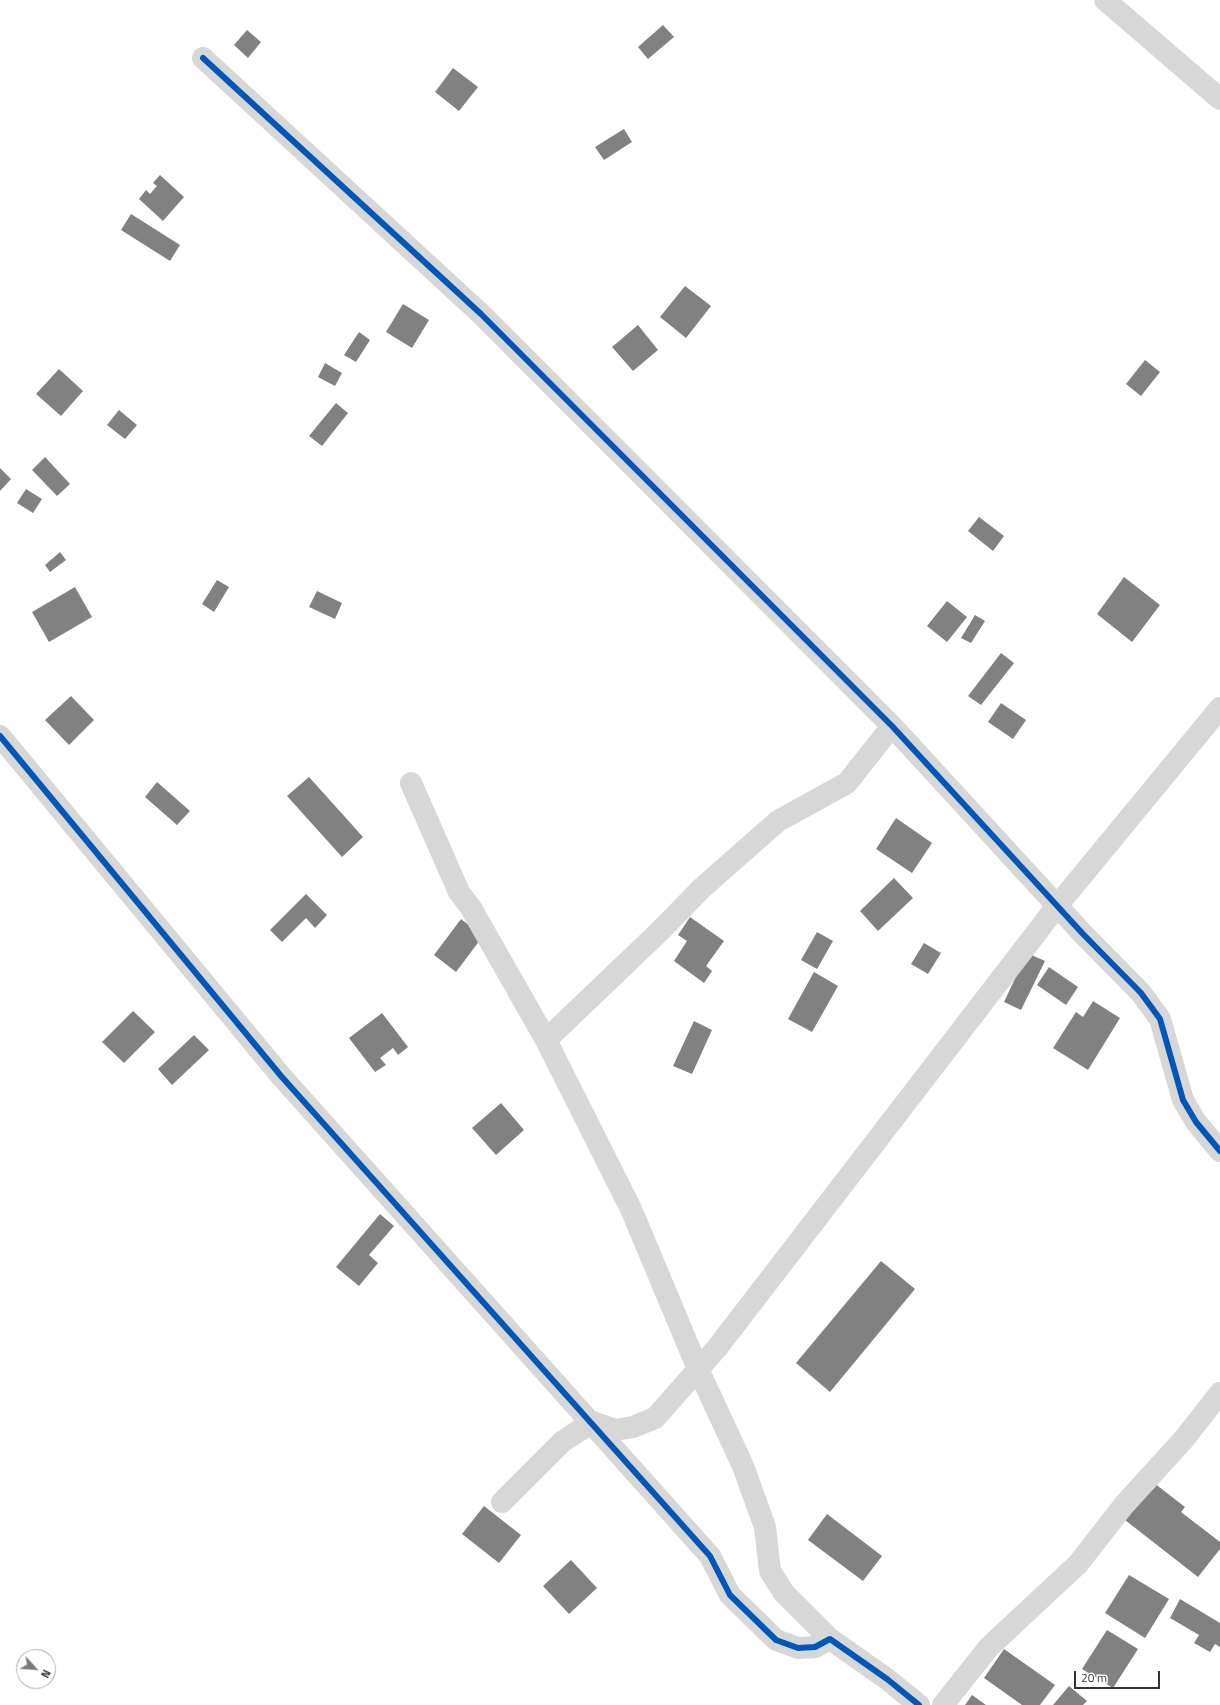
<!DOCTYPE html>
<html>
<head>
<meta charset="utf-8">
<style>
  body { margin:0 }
  #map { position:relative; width:1220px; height:1705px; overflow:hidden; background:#fff; font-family:"Titillium Web",sans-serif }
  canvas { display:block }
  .north { position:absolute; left:16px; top:1649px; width:40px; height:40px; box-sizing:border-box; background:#fff; border:1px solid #adadad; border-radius:50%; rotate:116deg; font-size:11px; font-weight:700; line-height:16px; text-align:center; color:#333 }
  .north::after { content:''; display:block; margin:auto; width:14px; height:18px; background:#7a7a7a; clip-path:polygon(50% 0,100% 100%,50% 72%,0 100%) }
  .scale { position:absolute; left:1074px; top:1671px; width:86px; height:18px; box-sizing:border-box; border:2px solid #333; border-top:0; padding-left:5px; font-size:12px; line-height:14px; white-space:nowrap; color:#333; -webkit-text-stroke:3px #fff; paint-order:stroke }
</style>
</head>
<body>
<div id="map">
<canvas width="1220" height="1705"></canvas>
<div class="north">N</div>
<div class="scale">20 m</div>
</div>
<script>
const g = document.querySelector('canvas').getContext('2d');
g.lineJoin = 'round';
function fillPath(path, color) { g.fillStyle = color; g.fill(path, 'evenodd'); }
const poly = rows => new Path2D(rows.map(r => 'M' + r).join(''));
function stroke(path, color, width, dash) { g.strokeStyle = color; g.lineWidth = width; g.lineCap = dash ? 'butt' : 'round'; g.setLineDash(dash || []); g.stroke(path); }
const building = poly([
  [663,25,674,37,648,59,638,47],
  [247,30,261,42,248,58,234,45],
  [453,68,478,87,459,111,435,92],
  [624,129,632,142,604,160,595,147],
  [160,175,184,197,163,221,139,199,146,190,150,194,157,186,153,183],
  [131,214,180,245,170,261,121,230],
  [685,286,711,306,686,338,660,317],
  [403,304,429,320,412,348,386,332],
  [638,325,658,350,633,371,612,347],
  [359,332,370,340,356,362,344,355],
  [1145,360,1160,372,1141,396,1126,384],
  [325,363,342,373,335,386,318,377],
  [59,369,83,391,61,416,36,394],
  [336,403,348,413,322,446,309,436],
  [119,410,137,425,125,439,107,425],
  [45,457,70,484,57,496,32,470],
  [0,468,11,479,0,491],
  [26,489,42,499,33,513,17,503],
  [979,517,1004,536,993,551,968,531],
  [60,552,66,560,50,572,45,565],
  [1124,577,1160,605,1132,642,1097,614],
  [217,580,229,587,214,612,202,604],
  [75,587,92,617,49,642,32,612],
  [317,591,342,603,335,619,309,607],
  [947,601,967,617,947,642,927,626],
  [975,615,985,621,971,643,961,638],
  [1001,653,1014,663,981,705,968,696],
  [71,696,94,720,69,745,45,720],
  [1001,703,1026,720,1013,739,988,722],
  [309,777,363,837,342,857,287,796],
  [157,782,190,811,177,825,145,797],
  [896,818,932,843,912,873,876,849],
  [894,878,913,898,878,931,860,911],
  [306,894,327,915,315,928,306,918,282,942,270,930],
  [690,917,724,941,706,966,712,971,704,983,674,961,687,941,678,935],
  [461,919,483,936,456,972,434,955],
  [817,932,833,941,817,969,801,960],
  [924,943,941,953,928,974,911,964],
  [1027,953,1045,961,1021,1010,1004,1002],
  [1049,967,1078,987,1066,1005,1037,985],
  [814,972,838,986,812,1032,788,1019],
  [1093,1001,1120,1018,1088,1070,1053,1048,1076,1012,1083,1017],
  [133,1011,155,1032,124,1063,102,1042],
  [382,1013,408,1047,398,1055,393,1048,380,1058,386,1065,375,1072,349,1038],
  [694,1021,712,1030,692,1074,673,1066],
  [194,1035,209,1050,172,1085,158,1069],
  [501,1103,524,1130,496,1155,472,1128],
  [380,1214,394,1226,369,1255,378,1263,359,1286,336,1267],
  [881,1261,915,1289,830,1392,796,1363],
  [1154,1483,1185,1507,1181,1512,1220,1542,1220,1549,1198,1577,1125,1520],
  [484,1506,521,1535,499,1563,462,1534],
  [827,1514,882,1556,863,1581,808,1540],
  [571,1560,597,1588,569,1614,543,1586],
  [1129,1575,1169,1599,1145,1638,1105,1613],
  [1180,1599,1220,1623,1220,1647,1215,1644,1210,1652,1194,1643,1199,1635,1170,1618],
  [1107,1630,1138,1649,1113,1688,1082,1669],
  [1004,1649,1055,1685,1040,1705,1022,1705,984,1678],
  [1069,1686,1087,1701,1083,1705,1053,1705],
  [972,1695,986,1705,965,1705]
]);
const minor = poly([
  [1105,0,1220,99],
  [203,58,481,314,892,726,1083,934,1141,993,1160,1019,1183,1100,1196,1122,1220,1151],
  [0,736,281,1076,710,1556,730,1595,776,1640,798,1648,815,1647,830,1639,887,1679,919,1705],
  [411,783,459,892,471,908,546,1040,631,1209,698,1369,743,1466,765,1527,770,1571,784,1593,830,1639],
  [546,1040,660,931,702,888,778,821,847,783,892,726],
  [502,1502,562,1442,592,1422,615,1430,633,1427,655,1418,717,1348,1057,906,1220,708],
  [943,1705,989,1647,1078,1564,1124,1505,1184,1439,1220,1393]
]);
const cycleway = poly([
  [203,58,481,314,892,726,1083,934,1141,993,1160,1019,1183,1100,1196,1122,1220,1151],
  [0,736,281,1076,710,1556,730,1595,776,1640,798,1648,815,1647,830,1639,887,1679,919,1705]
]);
fillPath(building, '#818181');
stroke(minor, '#d7d7d7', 22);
stroke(cycleway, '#0057b8', 6);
</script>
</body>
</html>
